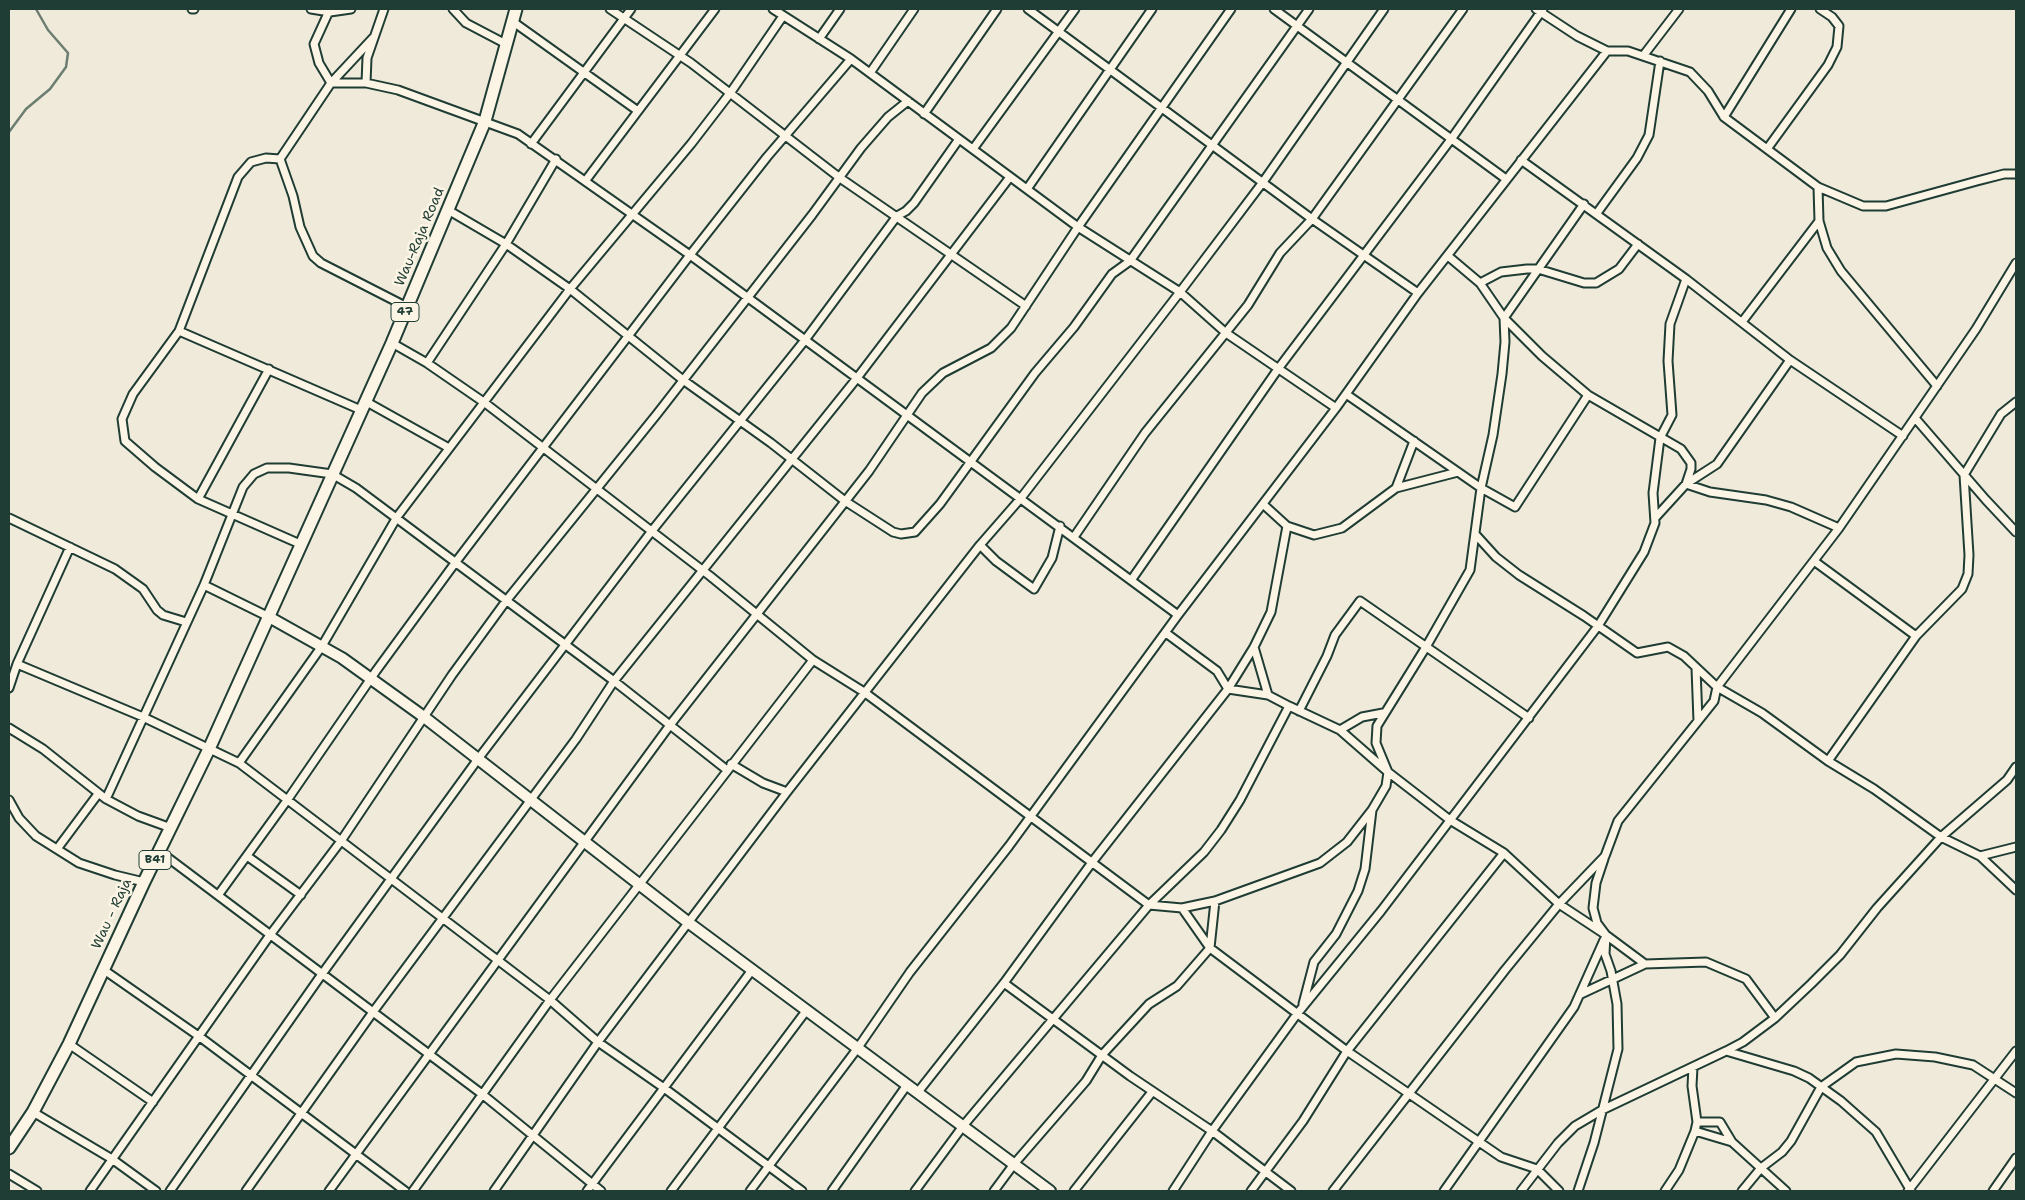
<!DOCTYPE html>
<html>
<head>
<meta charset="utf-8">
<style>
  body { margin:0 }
  #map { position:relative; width:2025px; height:1200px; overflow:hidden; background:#efeada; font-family:"Shantell Sans",sans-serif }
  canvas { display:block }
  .frame { position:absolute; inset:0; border:10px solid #1f3d34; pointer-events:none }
</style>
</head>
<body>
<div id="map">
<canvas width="2025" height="1200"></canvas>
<div class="frame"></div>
</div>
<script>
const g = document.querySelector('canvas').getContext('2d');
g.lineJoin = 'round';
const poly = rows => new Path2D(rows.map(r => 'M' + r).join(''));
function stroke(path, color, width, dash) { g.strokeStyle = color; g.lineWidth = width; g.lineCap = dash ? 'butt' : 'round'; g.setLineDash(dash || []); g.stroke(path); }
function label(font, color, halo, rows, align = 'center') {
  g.font = font + ' "Shantell Sans",sans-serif'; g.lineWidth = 5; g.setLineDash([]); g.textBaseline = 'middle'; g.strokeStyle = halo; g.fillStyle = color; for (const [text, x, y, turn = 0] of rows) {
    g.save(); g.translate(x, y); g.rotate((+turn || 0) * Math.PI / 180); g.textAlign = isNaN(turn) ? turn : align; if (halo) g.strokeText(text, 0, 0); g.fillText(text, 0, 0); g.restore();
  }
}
const stream = poly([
  [9,132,26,109,50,89,66,67,68,53,48,30,36,9]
]);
const street = poly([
  [192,9,194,9],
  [311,9,330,12,351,9],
  [330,9,314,44,319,63,331,83,366,83,398,90,518,134,690,255,1178,615],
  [453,9,466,23,506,44],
  [610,9,691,63,840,178,1026,306],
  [773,9,851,59,1078,227,1180,292,1226,333,1336,408],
  [1028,9,1312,219,1418,293],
  [1274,9,1506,179],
  [1536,9,1577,36,1607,51,1628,51,1690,72,1708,91,1724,117,1818,187,1863,206,1886,206,1977,181,2004,174,2016,174],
  [512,21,638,111],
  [819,39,840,9],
  [1643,56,1679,9],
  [870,73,914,9],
  [366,83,367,58,384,9],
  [924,114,997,9],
  [1724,117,1791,9],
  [531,144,631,9],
  [973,149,1075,9],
  [1767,149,1828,65,1837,47,1839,26,1832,17,1820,9],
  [280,159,266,158,251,162,238,177,179,331,133,394,122,419,125,441,155,467,198,499,300,544],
  [280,159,293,196,300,227,313,256,321,263,407,307],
  [280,159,331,83,373,38],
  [1521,160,1686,279,1790,360,1903,436],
  [586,180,715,9],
  [1818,187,1819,221,1827,248,1841,271,1937,386],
  [1027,189,1152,9],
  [1584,204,1504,318,1542,356,1588,395],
  [448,210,506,244,570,289,683,380,771,443,845,501,893,532,901,534,915,532,940,504,1035,373,1074,327,1112,274,1130,261,1309,9],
  [1597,213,1637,158,1649,135,1660,61],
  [1480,283,1501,272,1527,269,1538,269,1584,283,1596,283,1619,269,1638,244],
  [1742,322,1819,221],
  [179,331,361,410],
  [392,343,427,363,485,403,710,576,813,660,864,692,1149,905,1182,908,1210,948,1347,1051,1501,1157,1537,1169,1559,1191],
  [427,363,506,244,556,159],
  [1346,394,1481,488,1515,507,1588,395,1681,449,1691,463,1691,469,1686,484],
  [365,401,449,448],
  [1915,418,1986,500,2016,532],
  [1686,484,1710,492,1766,500,1791,507,1839,528],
  [1396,488,1414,441],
  [198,499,269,369],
  [1264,505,1287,526,1314,535,1342,528,1396,488,1458,472],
  [9,518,115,569,143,589,157,610,163,615,186,622],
  [1655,518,1686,484,1717,464,1790,360],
  [1476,535,1496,557,1519,575,1584,616,1637,653,1668,647,1684,656,1717,687,1762,713,1828,761,1874,789,1941,837,1980,856,2016,890],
  [1074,537,1145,433,1248,305,1280,253,1312,219,1463,9],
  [980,545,996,561,1034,589,1052,558,1060,526],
  [1814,561,1916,636],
  [1132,579,1278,369,1452,138,1543,9],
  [204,585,269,617],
  [1166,633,1217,671,1228,689],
  [1254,647,1268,695],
  [17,664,143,717,239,763,550,1000,598,1042,664,1088,802,1191],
  [1696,668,1698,721],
  [9,688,17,664,70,547],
  [1228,689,1268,695,1289,706],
  [1299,711,1327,656,1335,635,1360,601,1529,718],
  [9,728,43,749,106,799,138,816,171,828],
  [1340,730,1362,717,1383,713],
  [1828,761,1916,636,1962,589,1968,574,1969,555,1964,475,2001,414,2016,402],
  [239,763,322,646,397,517,570,289,691,144,731,92,783,16],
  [731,764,763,783,787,792],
  [106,799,204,585,243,487,254,474,267,468,289,468,332,474,356,488,614,681,727,770],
  [9,800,19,818,36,836,79,863,115,875,144,882],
  [57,849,98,794],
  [159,851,482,1094,601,1191],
  [247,856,301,895],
  [1980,856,2016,847],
  [219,894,288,799,376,671,455,563,690,255,767,157,851,59],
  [1182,908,1215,901,1320,863,1347,842,1372,810,1386,786,1388,772,1376,743,1377,726,1426,647,1470,570,1481,488,1493,435,1502,374,1505,342,1504,318,1480,283,1448,256],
  [104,970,200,1037,405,1191],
  [1004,983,1130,1076,1212,1131,1291,1191],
  [1581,994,1645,964],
  [1303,1004,1314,962,1336,934,1358,891,1365,869,1372,810],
  [69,1044,153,1102],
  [1726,1051,1743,1042,1775,1018,1811,984,1840,955,1877,908,1941,837,2007,780,2016,767],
  [918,1092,1004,983,1093,861,1228,689,1254,647,1271,612,1287,526],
  [33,1112,112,1159,156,1191],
  [1697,1122,1720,1122,1732,1142,1786,1191],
  [1695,1131,1732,1142],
  [9,1174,37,1191],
  [90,1191,270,935,341,841,452,675,506,601,657,414,812,215,861,148,888,117,908,101],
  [170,1191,322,974,478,759,651,532,805,340,897,216,906,211,914,203,959,139],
  [246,1191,373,1012,576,739,614,681,857,378,1010,177],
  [329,1191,670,725,869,471,922,393,943,373,991,348,1011,328,1078,227,1231,9],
  [413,1191,550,1000,813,660],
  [494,1191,598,1042,787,792,980,545,1021,498,1180,292,1263,182,1384,9],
  [587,1191,752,970],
  [671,1191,806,1011],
  [750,1191,857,1049,910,972,1009,846,1178,615,1336,408,1418,293,1607,51],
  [832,1191,907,1085],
  [915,1191,963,1126,1149,905,1204,852,1221,830,1240,800,1289,706,1340,730,1388,772,1450,820,1504,853,1559,904,1606,935,1645,964,1706,962,1746,979,1775,1018],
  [994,1191,1014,1164,1086,1081,1102,1055,1149,1004,1177,986,1210,948,1215,901],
  [1074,1191,1152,1092],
  [1173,1191,1212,1131,1297,1014,1381,911,1598,626,1644,552,1655,523,1653,493,1660,438,1672,415,1668,361,1670,324,1686,279],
  [1251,1191,1303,1121,1347,1051,1504,853],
  [1333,1191,1505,970,1559,904,1605,856,1618,821,1714,701,1717,687,1839,528,1976,329,2016,263],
  [1444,1191,1574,1007,1604,940],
  [1521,1191,1558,1143,1575,1126,1602,1110,1726,1051,1794,1071,1809,1078,1841,1101,1876,1132,1911,1191],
  [1578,1191,1594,1143,1618,1049,1617,1004,1611,971,1605,954,1606,935,1597,923,1593,908,1596,883,1604,859],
  [1665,1191,1679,1170,1695,1131,1697,1122,1692,1086,1693,1067],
  [1742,1191,1761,1168,1782,1152,1791,1141,1821,1087,1856,1062,1896,1054,1935,1057,1973,1065,2016,1093],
  [1908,1191,2016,1051],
  [1993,1191,2016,1158]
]);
const secondary = poly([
  [269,617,342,658,424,717,689,923,1050,1191]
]);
const primary = poly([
  [9,1148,33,1112,69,1044,144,882,209,749,392,343,485,121,516,9]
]);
const shields = [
  [405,312,28],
  [155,860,32]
];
const shieldNames = [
  ["47",405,312],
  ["B41",155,860]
];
const streetNames = [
  ["Wau-Raja Road",420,237,-67],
  ["Wau - Raja",112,914,-65]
];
stroke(stream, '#6c7d71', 2.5);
stroke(street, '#1f3d34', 11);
stroke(secondary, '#1f3d34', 14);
stroke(primary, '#1f3d34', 15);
stroke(street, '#fcf5e5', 7);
stroke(secondary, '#fcf5e5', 10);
stroke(primary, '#fcf5e5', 11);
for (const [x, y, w] of shields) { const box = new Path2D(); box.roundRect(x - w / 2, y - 9.5, w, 19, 4); g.fillStyle = '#fcf5e5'; g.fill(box); stroke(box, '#1f3d34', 1); }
label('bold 12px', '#1f3d34', null, shieldNames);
label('14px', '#1f3d34', '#fcf5e5', streetNames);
</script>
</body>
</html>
